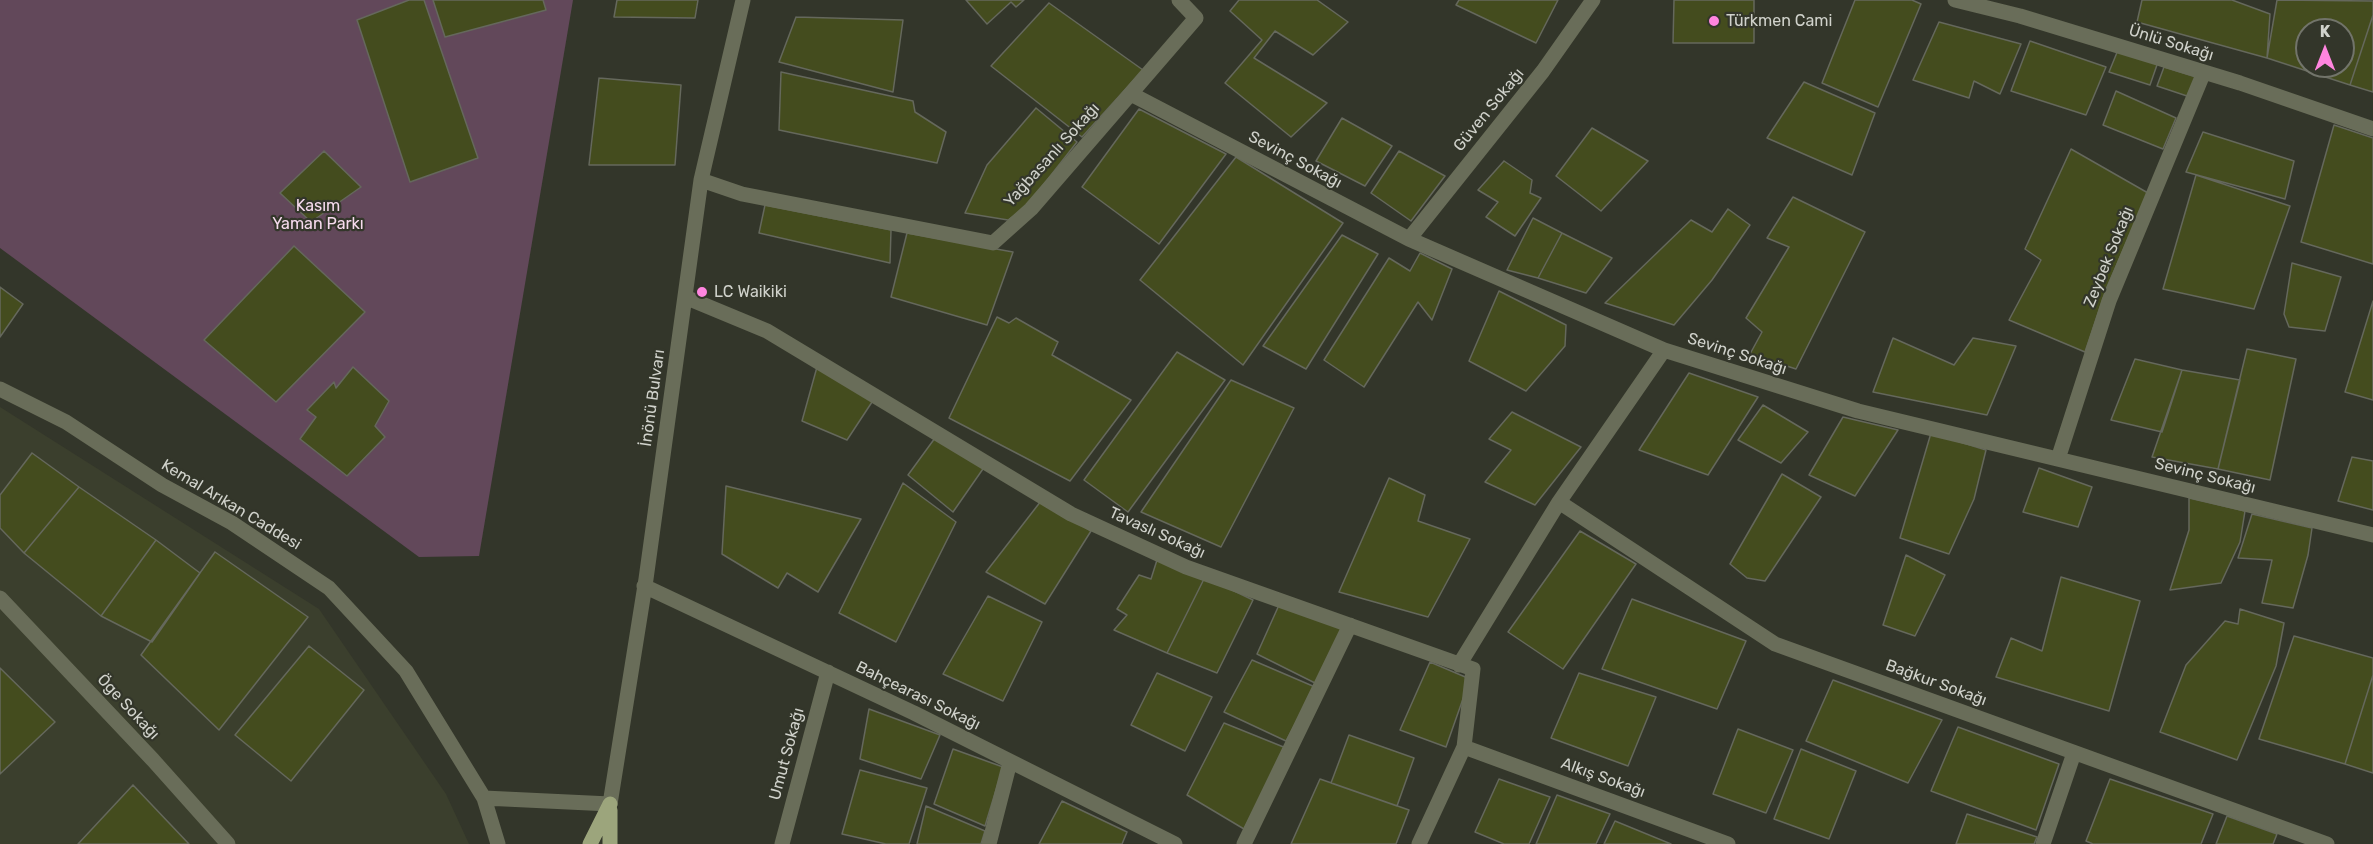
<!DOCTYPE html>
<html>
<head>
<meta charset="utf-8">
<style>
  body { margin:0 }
  #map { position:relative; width:2373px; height:844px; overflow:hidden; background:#33362a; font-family:Rubik,sans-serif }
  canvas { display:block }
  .north { position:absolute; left:2295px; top:18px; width:60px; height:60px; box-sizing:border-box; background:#33362a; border:2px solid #72746a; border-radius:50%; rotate:0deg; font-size:16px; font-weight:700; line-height:24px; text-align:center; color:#d0d2cb }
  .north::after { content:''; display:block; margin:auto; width:21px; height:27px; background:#ff85df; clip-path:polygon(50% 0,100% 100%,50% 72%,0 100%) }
</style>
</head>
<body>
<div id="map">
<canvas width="2373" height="844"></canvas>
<div class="north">K</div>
</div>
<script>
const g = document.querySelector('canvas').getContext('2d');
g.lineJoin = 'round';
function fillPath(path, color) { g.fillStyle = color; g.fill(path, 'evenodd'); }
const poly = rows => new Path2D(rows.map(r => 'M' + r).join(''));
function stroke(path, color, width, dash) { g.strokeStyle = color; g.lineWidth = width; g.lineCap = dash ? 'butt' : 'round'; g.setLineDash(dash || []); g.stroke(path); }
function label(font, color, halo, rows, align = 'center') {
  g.font = font + ' Rubik,sans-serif'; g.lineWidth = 4.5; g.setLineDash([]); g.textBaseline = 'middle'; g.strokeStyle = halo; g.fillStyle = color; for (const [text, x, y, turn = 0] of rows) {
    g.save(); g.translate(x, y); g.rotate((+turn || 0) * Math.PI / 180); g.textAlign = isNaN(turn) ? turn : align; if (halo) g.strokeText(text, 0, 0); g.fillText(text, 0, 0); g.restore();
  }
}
const built = poly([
  [0,407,319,609,446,794,469,844,0,844]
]);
const green = poly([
  [0,0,573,0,479,556,419,557,0,248]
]);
const building = poly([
  [409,0,424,0,478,158,410,182,357,20,409,0],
  [433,0,543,0,546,10,445,37,433,0],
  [617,0,698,0,695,18,614,17,617,0],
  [966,0,1024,0,1016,7,1011,2,987,24,966,0],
  [1239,0,1317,0,1348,22,1313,55,1275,31,1254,58,1327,103,1291,137,1225,83,1262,40,1230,11,1239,0],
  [1459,0,1558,0,1536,43,1456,5,1459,0],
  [1674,0,1754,0,1754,43,1673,43,1674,0],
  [1855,0,1912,0,1921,4,1878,107,1822,83,1855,0],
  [2142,0,2232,0,2270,14,2267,58,2137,22,2142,0],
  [2277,0,2373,1,2373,15,2350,85,2267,58,2277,0],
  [2307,30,2343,30,2343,66,2307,66,2307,30],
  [1049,3,1143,70,1082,137,991,66,1049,3],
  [2373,15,2373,92,2350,85,2373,15],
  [796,17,903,20,893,92,779,62,796,17],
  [1939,22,2021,44,2000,94,1974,81,1969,98,1913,80,1939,22],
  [2030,41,2106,67,2086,115,2011,91,2030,41],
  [2118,50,2158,62,2150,85,2109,72,2118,50],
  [2164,67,2196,77,2187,96,2157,86,2164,67],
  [781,72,913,101,915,112,946,132,937,163,779,130,781,72],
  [599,78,681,85,675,165,589,165,599,78],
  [1804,82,1875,113,1852,175,1767,138,1804,82],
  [2116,91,2176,118,2163,149,2103,125,2116,91],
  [1036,108,1077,142,1026,207,1008,220,965,213,987,165,1036,108],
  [1139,109,1226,154,1159,244,1082,187,1139,109],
  [1342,118,1392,146,1365,186,1316,161,1342,118],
  [2334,125,2373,138,2373,264,2301,242,2334,125],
  [1592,128,1648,161,1601,211,1556,176,1592,128],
  [2203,132,2294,161,2285,199,2186,172,2203,132],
  [2071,149,2148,193,2107,287,2085,352,2009,320,2041,260,2025,249,2071,149],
  [324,151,361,187,311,222,280,193,324,151],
  [1399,151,1445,176,1411,221,1371,193,1399,151],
  [1236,157,1343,223,1243,365,1140,280,1236,157],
  [1504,161,1532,180,1530,193,1541,198,1515,236,1486,217,1498,202,1478,190,1504,161],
  [2196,175,2290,206,2254,309,2163,289,2196,175],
  [1793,197,1865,232,1796,369,1750,354,1762,332,1746,318,1789,247,1767,238,1793,197],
  [765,205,891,230,890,263,759,233,765,205],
  [1728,209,1750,225,1712,280,1674,325,1605,303,1691,220,1712,232,1728,209],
  [1533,218,1562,233,1538,278,1507,270,1533,218],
  [907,233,1013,252,987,325,891,297,907,233],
  [1562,233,1612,258,1586,293,1538,278,1562,233],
  [1342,235,1378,254,1306,369,1263,346,1342,235],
  [294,246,365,312,276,402,204,340,294,246],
  [1420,253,1452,269,1432,320,1418,302,1364,387,1324,360,1389,258,1410,271,1420,253],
  [2292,263,2341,277,2325,331,2289,327,2284,314,2292,263],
  [0,287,23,304,0,337,0,287],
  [1499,291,1566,325,1565,346,1526,391,1469,361,1499,291],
  [2373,301,2373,400,2345,392,2373,301],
  [997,317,1009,323,1016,318,1058,342,1052,355,1131,400,1070,481,949,418,997,317],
  [1893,338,1954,365,1973,338,2016,346,1987,415,1873,392,1893,338],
  [2247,349,2296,359,2270,480,2218,469,2247,349],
  [1177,352,1225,380,1128,512,1084,480,1177,352],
  [2135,359,2182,370,2162,432,2111,420,2135,359],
  [353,367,389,401,375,426,385,437,347,476,300,439,316,417,307,410,334,382,336,388,353,367],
  [817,367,874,399,847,440,802,421,817,367],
  [2182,370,2240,380,2218,469,2152,457,2182,370],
  [1689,373,1758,397,1708,475,1639,450,1689,373],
  [1231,380,1294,408,1221,547,1141,512,1231,380],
  [1763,405,1808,432,1781,463,1738,440,1763,405],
  [1512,412,1581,447,1535,505,1485,482,1511,450,1489,439,1512,412],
  [1843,417,1898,430,1855,496,1809,475,1843,417],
  [1931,433,1986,450,1974,499,1949,554,1900,538,1931,433],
  [935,438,985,466,953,512,908,475,935,438],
  [32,453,79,487,24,553,0,528,0,495,32,453],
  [2352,457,2373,461,2373,510,2338,501,2352,457],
  [2039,468,2092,487,2078,527,2023,512,2039,468],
  [1782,474,1821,497,1765,581,1747,578,1730,564,1782,474],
  [1389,478,1425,495,1418,521,1470,539,1428,617,1339,592,1389,478],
  [903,483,956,522,896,642,839,613,903,483],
  [726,486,861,519,818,592,787,573,778,588,722,554,726,486],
  [79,487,156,540,101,616,24,553,79,487],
  [2189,498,2245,511,2240,542,2221,583,2170,590,2189,530,2189,498],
  [1041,501,1091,531,1045,604,986,572,1041,501],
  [2252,514,2312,528,2308,555,2293,608,2262,603,2272,560,2238,558,2252,514],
  [1580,531,1636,564,1563,669,1508,632,1580,531],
  [156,540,200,573,152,642,101,616,156,540],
  [215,552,308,617,219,730,141,655,215,552],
  [1906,555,1945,575,1915,636,1883,625,1906,555],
  [1157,560,1205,577,1167,653,1114,630,1127,615,1117,609,1139,575,1151,579,1157,560],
  [1205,577,1253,600,1217,673,1167,653,1205,577],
  [2061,577,2140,601,2109,711,1996,677,2011,638,2042,651,2061,577],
  [988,596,1042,622,1003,701,943,674,988,596],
  [1632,599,1746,641,1717,709,1602,669,1632,599],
  [1279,605,1346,627,1317,684,1257,654,1279,605],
  [2240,609,2284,623,2276,666,2237,760,2160,732,2186,665,2225,621,2238,624,2240,609],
  [2294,636,2373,658,2373,675,2345,764,2259,739,2294,636],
  [309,646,364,690,291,781,235,735,309,646],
  [1252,660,1315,687,1286,741,1224,712,1252,660],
  [1430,662,1470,679,1446,747,1400,730,1430,662],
  [0,668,55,722,0,774,0,668],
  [1157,673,1212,697,1185,751,1131,725,1157,673],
  [1579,673,1656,697,1628,766,1551,738,1579,673],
  [2373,675,2373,773,2345,764,2373,675],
  [1833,680,1942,720,1908,783,1806,741,1833,680],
  [869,709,940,735,921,779,860,759,869,709],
  [1224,723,1286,748,1244,829,1187,795,1224,723],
  [1958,727,2059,764,2036,830,1931,791,1958,727],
  [1738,729,1793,750,1766,813,1713,794,1738,729],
  [1349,735,1414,758,1397,806,1331,783,1349,735],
  [953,749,1003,767,985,826,934,804,953,749],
  [1801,749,1856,771,1829,839,1774,819,1801,749],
  [860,770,927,788,909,844,886,844,842,834,860,770],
  [1320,779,1409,810,1396,844,1291,844,1320,779],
  [1499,779,1550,797,1529,844,1504,844,1475,832,1499,779],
  [2110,779,2213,814,2201,844,2093,844,2086,841,2110,779],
  [133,785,189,844,78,844,133,785],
  [1557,795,1610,814,1596,844,1536,844,1557,795],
  [1062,801,1127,832,1122,844,1039,844,1062,801],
  [926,806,985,831,981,844,917,844,926,806],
  [1967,814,2037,837,2034,844,1956,844,1967,814],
  [2227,816,2277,834,2273,844,2216,844,2227,816],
  [1615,821,1671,844,1604,844,1615,821]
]);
const minor = poly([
  [1955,0,2020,16,2240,83,2373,129],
  [1131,94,1409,239,1664,350,1858,411,2373,535],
  [701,180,742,194,993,243,1031,209,1196,18,1179,0],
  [1409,239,1543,71,1593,0],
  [685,297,767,331,1071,514,1186,567,1473,669,1464,747,1419,844],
  [0,389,66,422,162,485,232,523,329,588,406,671,484,798,498,844],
  [2058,459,2109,301,2204,72],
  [1559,502,1775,644,2327,844],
  [644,586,914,713,1175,844],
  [0,598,153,760,228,844],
  [1459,665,1559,502,1664,350],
  [1464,747,1728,844],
  [484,798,610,804,646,579,701,180,743,0],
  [782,844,828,672],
  [989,844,1010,762],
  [1244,844,1350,625],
  [2043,844,2074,753]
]);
const major = poly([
  [590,844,610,804],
  [610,844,610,810]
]);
const markers = [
  [1714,21,6,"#ff85df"],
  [702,292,6,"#ff85df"]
];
const poiNames = [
  ["Türkmen Cami",1726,21],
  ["LC Waikiki",714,292]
];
const streetNames = [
  ["Ünlü Sokağı",2171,43,17],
  ["Güven Sokağı",1489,110,-51],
  ["Yağbasanlı Sokağı",1052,155,-48],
  ["Sevinç Sokağı",1295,160,28],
  ["Zeybek Sokağı",2109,257,-68],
  ["Sevinç Sokağı",1737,354,18],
  ["İnönü Bulvarı",653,398,-82],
  ["Sevinç Sokağı",2205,476,14],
  ["Kemal Arıkan Caddesi",231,505,31],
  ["Tavaslı Sokağı",1157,533,24],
  ["Bağkur Sokağı",1936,683,20],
  ["Bahçearası Sokağı",918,696,26],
  ["Öge Sokağı",128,707,47],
  ["Umut Sokağı",787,754,-75],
  ["Alkış Sokağı",1603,778,20]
];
const parkNames = [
  ["Kasım",318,206],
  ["Yaman Parkı",318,224]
];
fillPath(built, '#3b3f2d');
fillPath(green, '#62485a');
fillPath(building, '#444c1e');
stroke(building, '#65685c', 1.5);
stroke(minor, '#696d59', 15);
stroke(major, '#9ca57c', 15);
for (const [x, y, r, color] of markers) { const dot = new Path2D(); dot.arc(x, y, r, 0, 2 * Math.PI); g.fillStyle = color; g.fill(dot); stroke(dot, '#33362a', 2); }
label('16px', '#d0d2cb', '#33362a', poiNames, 'left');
label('16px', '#d0d2cb', '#33362a', streetNames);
label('16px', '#f7dbee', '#33362a', parkNames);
</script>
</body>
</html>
